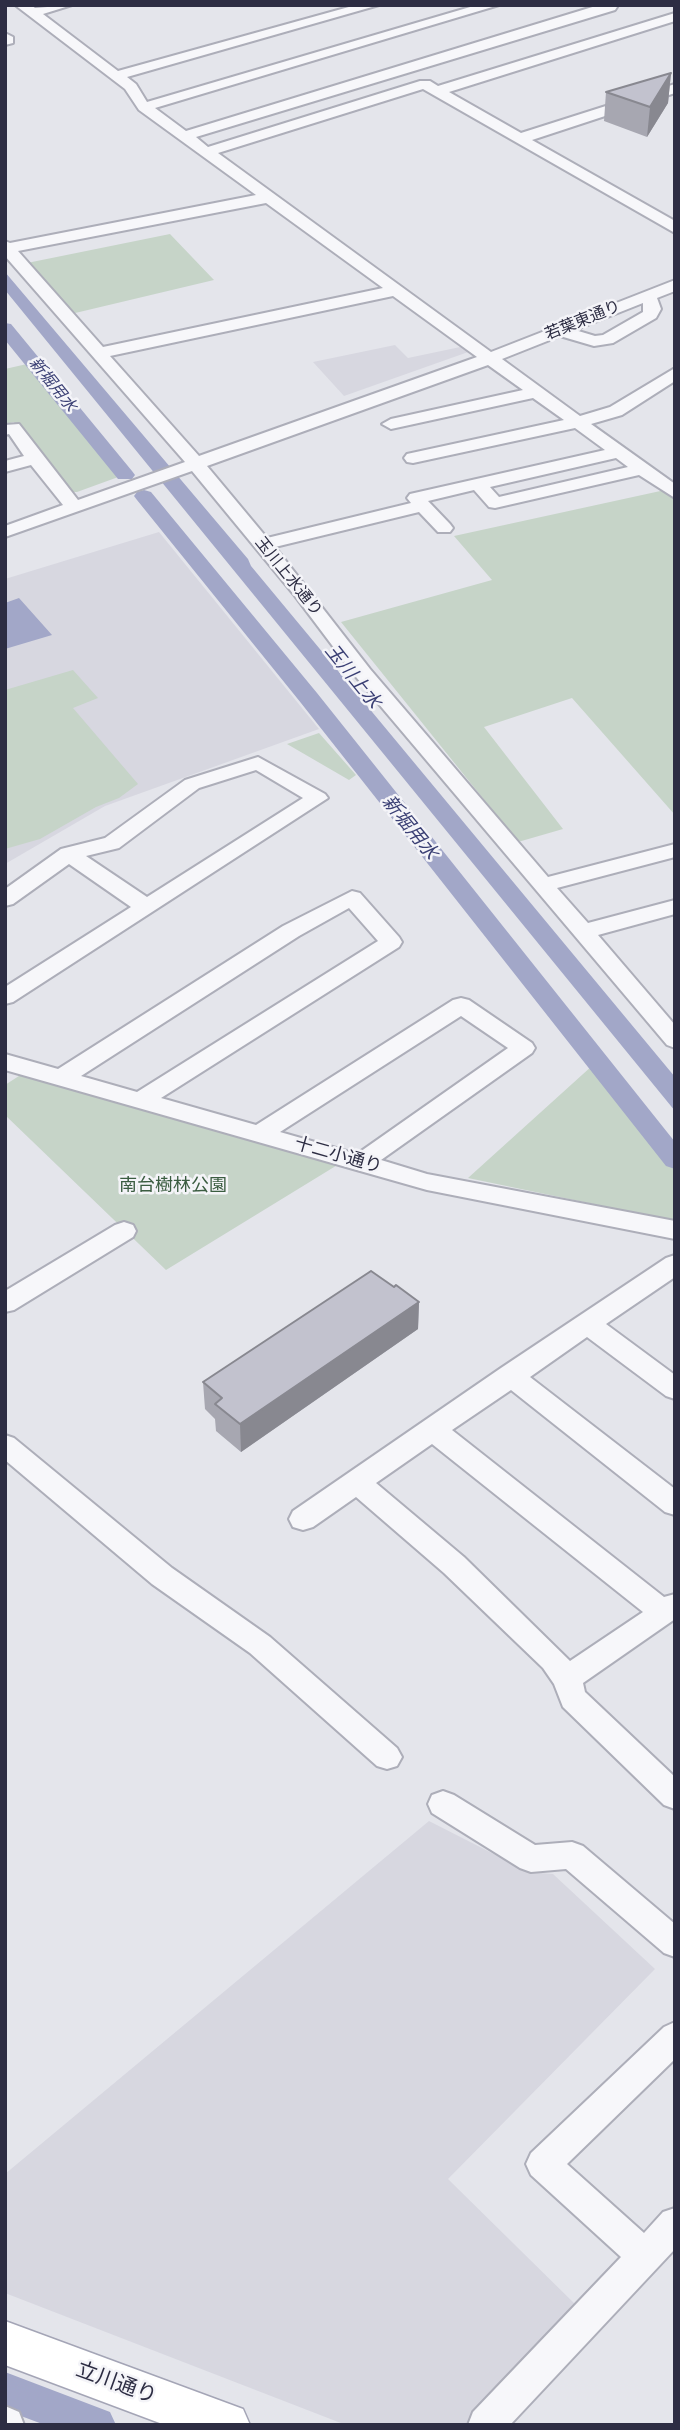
<!DOCTYPE html>
<html>
<head>
<meta charset="utf-8">
<style>
  body { margin:0 }
  #map { position:relative; width:680px; height:2430px; overflow:hidden; background:#e4e5eb; font-family:Poppins,sans-serif }
  canvas { display:block }
  .frame { position:absolute; inset:0; border:7px solid #2d2d43; pointer-events:none }
</style>
</head>
<body>
<div id="map">
<canvas width="680" height="2430"></canvas>
<div class="frame"></div>
</div>
<script>
const g = document.querySelector('canvas').getContext('2d');
g.lineJoin = 'round';
function fillPath(path, color) { g.fillStyle = color; g.fill(path, 'evenodd'); }
const poly = rows => new Path2D(rows.map(r => 'M' + r).join(''));
function stroke(path, color, width, dash) { g.strokeStyle = color; g.lineWidth = width; g.lineCap = dash ? 'butt' : 'round'; g.setLineDash(dash || []); g.stroke(path); }
function label(font, color, halo, rows, align = 'center') {
  g.font = font + ' Poppins,"Noto Sans JP",sans-serif'; g.lineWidth = 5; g.setLineDash([]); g.textBaseline = 'middle'; g.strokeStyle = halo; g.fillStyle = color; for (const [text, x, y, turn = 0] of rows) {
    g.save(); g.translate(x, y); g.rotate((+turn || 0) * Math.PI / 180); g.textAlign = isNaN(turn) ? turn : align; if (halo) g.strokeText(text, 0, 0); g.fillText(text, 0, 0); g.restore();
  }
}
const built = poly([
  [395,345,408,358,465,346,471,351,344,396,313,362],
  [159,532,319,729,105,806,5,864,5,579],
  [429,1821,529,1872,553,1874,655,1969,448,2179,579,2308,468,2425,346,2425,5,2293,5,2174]
]);
const green = poly([
  [170,234,214,280,71,314,27,263],
  [27,364,121,476,77,492,67,492,14,422,5,424,5,369],
  [665,490,675,497,675,815,572,698,484,727,563,829,518,842,341,622,492,580,454,536],
  [73,670,98,698,73,708,138,784,119,798,96,807,40,839,5,849,5,690],
  [319,733,356,775,349,780,287,744],
  [593,1065,675,1165,675,1221,468,1178],
  [22,1074,339,1164,166,1270,5,1115,5,1085]
]);
const water = poly([
  [5,272,248,559,251,566,675,1077,675,1111,5,290],
  [19,598,52,635,5,649,5,603]
]);
const canal = poly([
  [5,323,11,324,132,471,135,475,132,479,118,479,5,340,5,323],
  [144,490,151,492,317,693,675,1142,675,1169,666,1166,301,703,137,500,134,496,137,492,144,490],
  [5,2372,110,2412,116,2425,45,2425,5,2410,5,2372]
]);
const minor = poly([
  [15,5,31,5,35,8,72,5,43,14,118,71,356,5,379,5,127,77,136,84,147,102,477,5,499,5,155,108,186,131,599,5,617,7,615,10,196,137,208,147,420,81,430,81,438,86,675,13,675,21,449,92,521,133,675,84,675,93,532,140,675,221,675,233,423,89,218,153,491,352,675,280,675,291,657,298,661,309,656,318,613,343,594,346,560,336,502,359,580,416,610,407,675,368,675,381,622,415,591,424,675,484,675,498,639,475,495,508,489,507,474,490,428,501,450,524,453,528,450,532,438,532,419,512,275,547,370,669,548,877,675,844,675,857,557,888,588,923,675,900,675,914,598,935,675,1025,675,1048,667,1045,356,677,295,596,192,471,5,537,5,526,63,505,31,465,5,472,5,461,24,456,9,434,5,435,5,425,19,424,78,500,185,462,5,256,5,241,10,243,256,195,139,110,125,89,15,5],
  [266,203,383,288,103,347,18,251,266,203],
  [393,296,477,357,199,456,110,356,393,296],
  [643,303,643,312,603,335,595,336,575,330,643,303],
  [488,365,523,390,391,419,382,424,391,429,533,398,564,420,407,454,404,458,407,462,413,463,575,428,605,450,410,494,407,498,411,503,267,538,207,466,488,365],
  [616,458,628,467,499,497,490,487,616,458],
  [5,33,13,37,13,43,5,45,5,33],
  [258,757,325,794,328,798,13,1002,5,1004,5,987,131,907,69,864,13,904,5,906,5,889,61,849,105,838,185,780,258,757],
  [256,770,303,798,147,897,86,856,119,848,199,788,256,770],
  [352,891,360,893,399,937,402,942,399,947,161,1098,256,1125,453,1000,461,998,469,1000,532,1043,535,1048,532,1053,381,1160,427,1174,675,1221,675,1239,427,1190,5,1070,5,1054,58,1069,283,926,352,891],
  [349,908,378,941,137,1092,81,1076,299,936,349,908],
  [461,1016,508,1048,357,1154,280,1132,461,1016],
  [124,1222,133,1225,136,1231,133,1237,14,1310,5,1312,5,1291,115,1225,124,1222],
  [675,1255,675,1277,606,1324,675,1375,675,1399,666,1396,587,1337,530,1377,675,1489,675,1515,665,1512,511,1390,452,1430,664,1597,675,1594,675,1619,583,1683,585,1692,675,1777,675,1809,664,1805,563,1707,554,1684,543,1668,444,1573,356,1497,313,1527,303,1530,293,1527,289,1519,293,1511,501,1368,666,1258,675,1255],
  [432,1444,643,1612,570,1661,464,1557,376,1483,432,1444],
  [5,1435,14,1438,172,1568,270,1637,397,1748,402,1757,397,1766,387,1769,377,1766,250,1653,152,1584,5,1460,5,1435],
  [443,1791,454,1795,535,1845,572,1842,583,1846,675,1924,675,1957,664,1953,566,1869,531,1872,520,1868,432,1813,428,1804,432,1795,443,1791],
  [675,2022,675,2059,567,2164,644,2233,663,2212,675,2208,675,2249,510,2425,468,2425,473,2412,621,2257,531,2175,526,2164,531,2153,664,2027,675,2022],
  [5,2406,19,2412,24,2425,5,2425,5,2406]
]);
const major = poly([
  [5,2321,243,2409,250,2425,165,2425,5,2365,5,2321]
]);
const wall = poly([
  [671,73,668,103,647,137,604,121,606,92],
  [394,1287,419,1302,418,1329,241,1452,216,1431,215,1419,205,1409,203,1382]
]);
const shadedWall = poly([
  [671,73,668,103,647,137,650,107],
  [419,1302,418,1329,241,1452,240,1424]
]);
const building = poly([
  [671,73,650,107,606,92,671,73],
  [371,1271,394,1287,396,1285,419,1302,240,1424,215,1404,222,1398,203,1382,371,1271]
]);
const farStreetnames = [
  ["若葉東通り",583,321,-22],
  ["玉川上水通り",288,577,51]
];
const farWaternames = [
  ["新堀用水",52,385,51]
];
const streetNames = [
  ["十二小通り",338,1156,16]
];
const parkNames = [
  ["南台樹林公園",173,1186]
];
const waterNames = [
  ["玉川上水",352,677,51],
  ["新堀用水",409,828,51]
];
const nearStreetnames = [
  ["立川通り",116,2384,20]
];
fillPath(built, '#d7d7e0');
fillPath(green, '#c6d4c8');
fillPath(water, '#a2a7c8');
fillPath(canal, '#a2a7c8');
stroke(minor, '#adaeb9', 4);
stroke(major, '#a4a5b6', 3);
fillPath(minor, '#f7f7fa');
fillPath(major, '#fff');
fillPath(wall, '#a7a7b1');
fillPath(shadedWall, '#888890');
fillPath(building, '#c2c2ce');
stroke(building, '#888890', 2);
label('16px', '#2d2d43', '#f4f4f8', farStreetnames);
label('italic 16px', '#3a3f74', '#f4f4f8', farWaternames);
label('18px', '#2d2d43', '#f4f4f8', streetNames);
label('18px', '#3b5d41', '#f4f4f8', parkNames);
label('italic 19px', '#3a3f74', '#f4f4f8', waterNames);
label('21px', '#2d2d43', '#f4f4f8', nearStreetnames);
</script>
</body>
</html>
